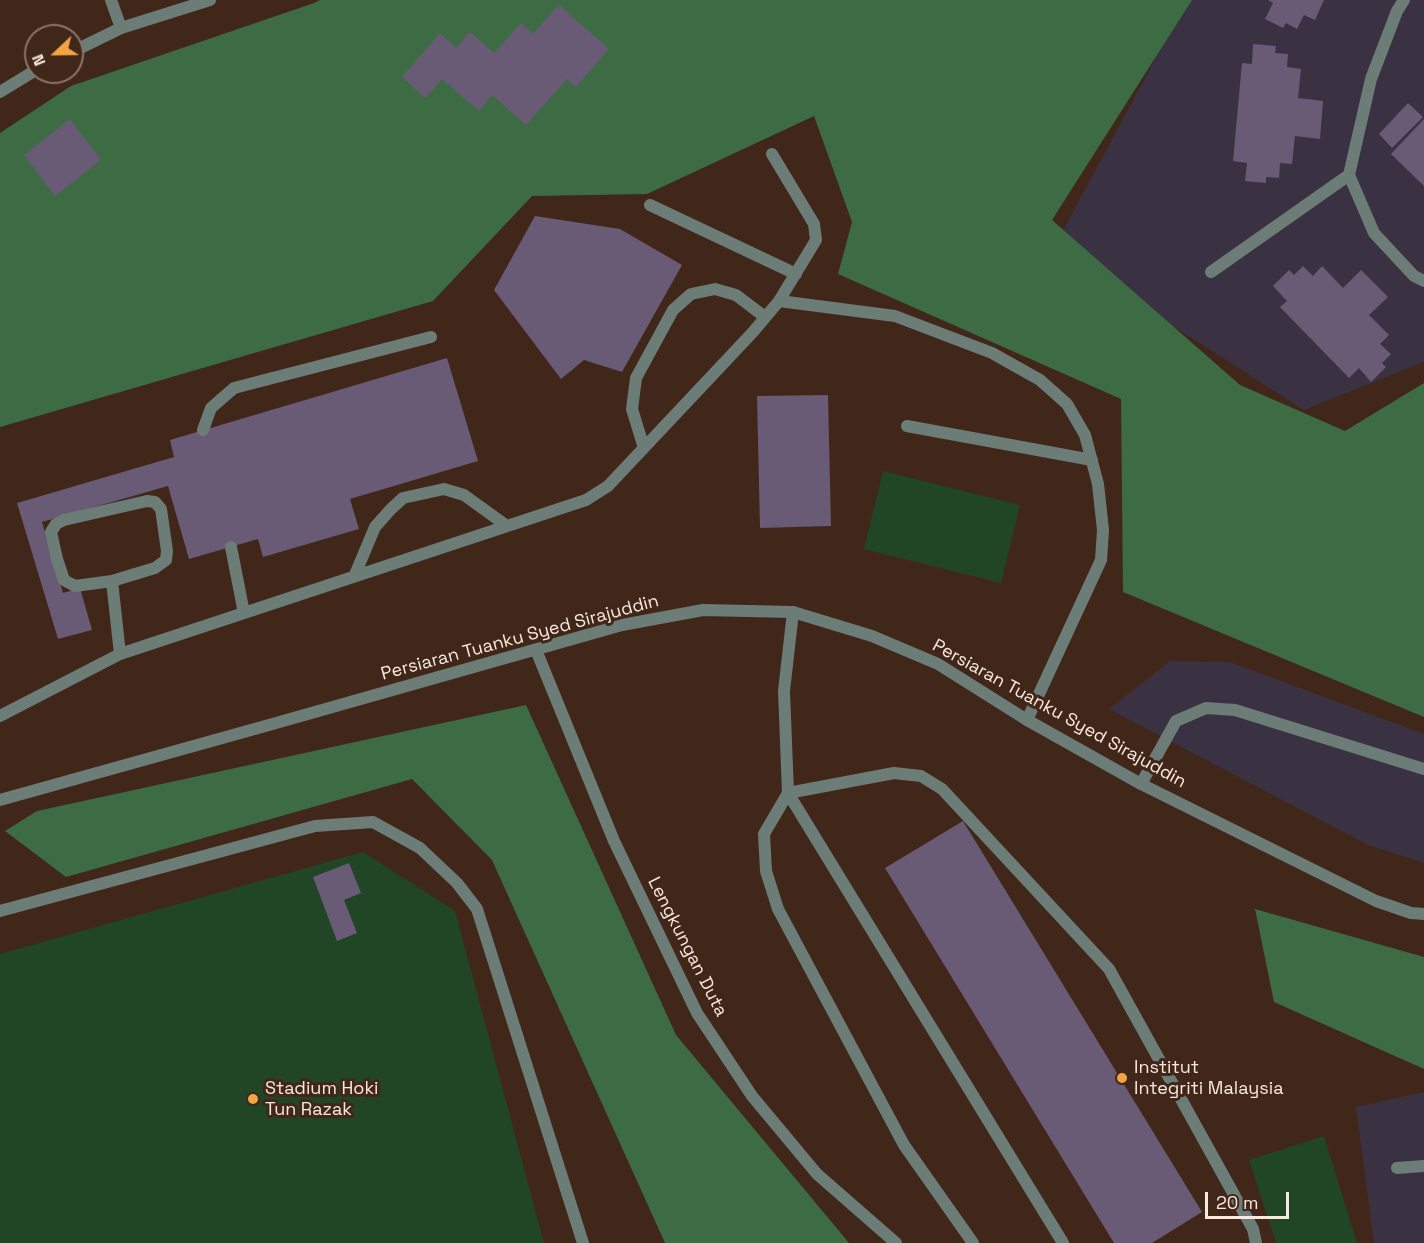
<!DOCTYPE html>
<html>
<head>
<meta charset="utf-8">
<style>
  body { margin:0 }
  #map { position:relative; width:1424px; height:1243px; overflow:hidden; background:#402719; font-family:"Space Grotesk",sans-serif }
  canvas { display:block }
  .north { position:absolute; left:24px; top:24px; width:60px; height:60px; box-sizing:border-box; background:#402719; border:2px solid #8a7468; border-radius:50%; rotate:248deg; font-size:16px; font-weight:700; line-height:24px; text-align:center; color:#fae8df }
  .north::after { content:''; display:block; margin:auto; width:21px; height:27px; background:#f2a542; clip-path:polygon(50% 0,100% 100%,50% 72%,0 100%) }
  .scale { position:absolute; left:1205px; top:1192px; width:84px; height:27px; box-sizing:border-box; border:3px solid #fae8df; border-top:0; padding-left:8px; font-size:18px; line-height:21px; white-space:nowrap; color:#fae8df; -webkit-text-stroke:4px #402719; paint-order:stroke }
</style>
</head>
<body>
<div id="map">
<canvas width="1424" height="1243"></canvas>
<div class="north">N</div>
<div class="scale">20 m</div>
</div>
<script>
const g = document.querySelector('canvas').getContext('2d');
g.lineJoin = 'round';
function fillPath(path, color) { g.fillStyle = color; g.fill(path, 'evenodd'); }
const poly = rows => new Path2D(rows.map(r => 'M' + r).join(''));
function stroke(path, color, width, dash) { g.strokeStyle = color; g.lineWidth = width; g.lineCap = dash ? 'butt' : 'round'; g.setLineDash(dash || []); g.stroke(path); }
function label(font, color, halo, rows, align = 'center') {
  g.font = font + ' "Space Grotesk",sans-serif'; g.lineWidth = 6; g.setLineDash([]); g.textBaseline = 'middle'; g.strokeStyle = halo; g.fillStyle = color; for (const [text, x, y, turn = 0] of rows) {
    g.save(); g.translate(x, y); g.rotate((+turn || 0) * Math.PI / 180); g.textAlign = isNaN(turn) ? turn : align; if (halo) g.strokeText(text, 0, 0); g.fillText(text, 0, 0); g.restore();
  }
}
const education = poly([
  [1187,0,1424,0,1424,362,1304,410,1053,249],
  [1170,661,1230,662,1424,734,1424,863,1368,845,1109,709],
  [1424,1092,1424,1243,1374,1243,1356,1107]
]);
const green = poly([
  [883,471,1020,505,1001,583,864,549],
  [363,852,455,911,544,1243,0,1243,0,954],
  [1324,1136,1357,1243,1276,1243,1249,1160]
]);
const forest = poly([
  [320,0,1192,0,1052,220,1240,385,1345,431,1424,383,1424,717,1123,592,1121,399,838,274,852,222,814,116,647,194,532,196,433,301,0,427,0,133,71,86,314,3],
  [526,705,676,1035,849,1243,665,1243,492,860,412,779,66,877,5,831,37,811],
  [1255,909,1424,957,1424,1069,1274,1002]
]);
const building = poly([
  [1268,0,1324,0,1315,20,1304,15,1297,29,1286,23,1283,28,1265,19,1273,3],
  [559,5,609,49,576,87,567,79,526,125,492,95,479,111,442,79,425,98,402,77,440,33,456,48,470,32,494,53,521,23,533,34],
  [1253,44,1276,46,1275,53,1288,54,1287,67,1301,69,1298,98,1323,101,1320,139,1295,136,1292,164,1280,163,1279,178,1266,177,1266,183,1245,181,1247,163,1233,161,1242,63,1252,64],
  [1408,103,1423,117,1392,148,1379,134],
  [70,119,101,160,55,196,24,155],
  [1424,119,1424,186,1391,154],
  [535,216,620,229,682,265,622,372,584,360,561,379,494,290],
  [1303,266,1313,276,1322,266,1343,288,1361,270,1388,297,1369,315,1389,335,1380,344,1391,354,1382,363,1386,367,1371,382,1359,368,1349,378,1280,307,1287,301,1273,286,1289,270,1294,275],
  [447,358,478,461,350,499,359,529,263,557,258,539,189,559,168,486,42,522,63,593,80,588,92,630,58,639,17,503,174,457,170,440],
  [828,395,831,526,760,528,757,396],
  [963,821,1202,1212,1152,1243,1114,1243,885,868],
  [349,863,361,893,344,900,357,933,337,941,313,877]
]);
const service = poly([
  [1404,0,1397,11,1371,79,1349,175,1374,233,1414,276,1424,281],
  [772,154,814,224,816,240,779,301],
  [650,205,796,274],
  [1211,272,1349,175],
  [907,426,1092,460],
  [203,430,211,408,234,388,431,337],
  [644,448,632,409,636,378,673,310,691,294,715,289,736,295,765,317],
  [147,501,155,502,161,509,167,551,166,560,155,568,112,581,75,586,64,580,57,559,51,532,56,524,64,520,147,501],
  [231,547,244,613],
  [354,577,375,527,391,509,403,498,444,489,464,495,507,526],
  [112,581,120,654],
  [793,612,784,691,788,793,1063,1243],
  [0,716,120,654,586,500,608,486,753,332,779,301,895,316,992,353,1040,380,1067,404,1085,435,1098,484,1103,530,1101,560,1027,720],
  [1141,784,1176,721,1206,708,1235,710,1424,769],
  [0,911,315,826,373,822,420,848,457,883,477,909,583,1243],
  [1397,1168,1424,1166],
  [973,1243,904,1145,778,909,766,871,764,834,788,793,894,773,921,776,942,789,1109,969,1253,1229,1256,1243]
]);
const minor = poly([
  [111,0,121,28],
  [72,52,121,28,210,0],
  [0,92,36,70],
  [536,650,614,841,697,1013,752,1096,817,1174,896,1243],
  [0,800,269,725,622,625,703,610,793,612,872,636,938,664,1027,720,1141,784,1376,901,1411,913,1424,914]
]);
const markers = [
  [1122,1078,6,"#f2a542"],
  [253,1099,6,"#f2a542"]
];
const streetNames = [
  ["Persiaran Tuanku Syed Sirajuddin",520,638,-15],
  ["Persiaran Tuanku Syed Sirajuddin",1059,714,29],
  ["Lengkungan Duta",687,947,63]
];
const poiNames = [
  ["Institut",1134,1068],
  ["Integriti Malaysia",1134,1089],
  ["Stadium Hoki",265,1089],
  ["Tun Razak",265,1110]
];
fillPath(education, '#3a3242');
fillPath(green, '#204626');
fillPath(forest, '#3d6c44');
fillPath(building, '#695a75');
stroke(service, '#6c7c77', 12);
stroke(minor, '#6c7c77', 12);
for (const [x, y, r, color] of markers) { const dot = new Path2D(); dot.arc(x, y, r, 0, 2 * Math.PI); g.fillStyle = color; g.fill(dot); stroke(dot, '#402719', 2); }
label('18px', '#fae8df', '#402719', streetNames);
label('18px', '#fae8df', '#402719', poiNames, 'left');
</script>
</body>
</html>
